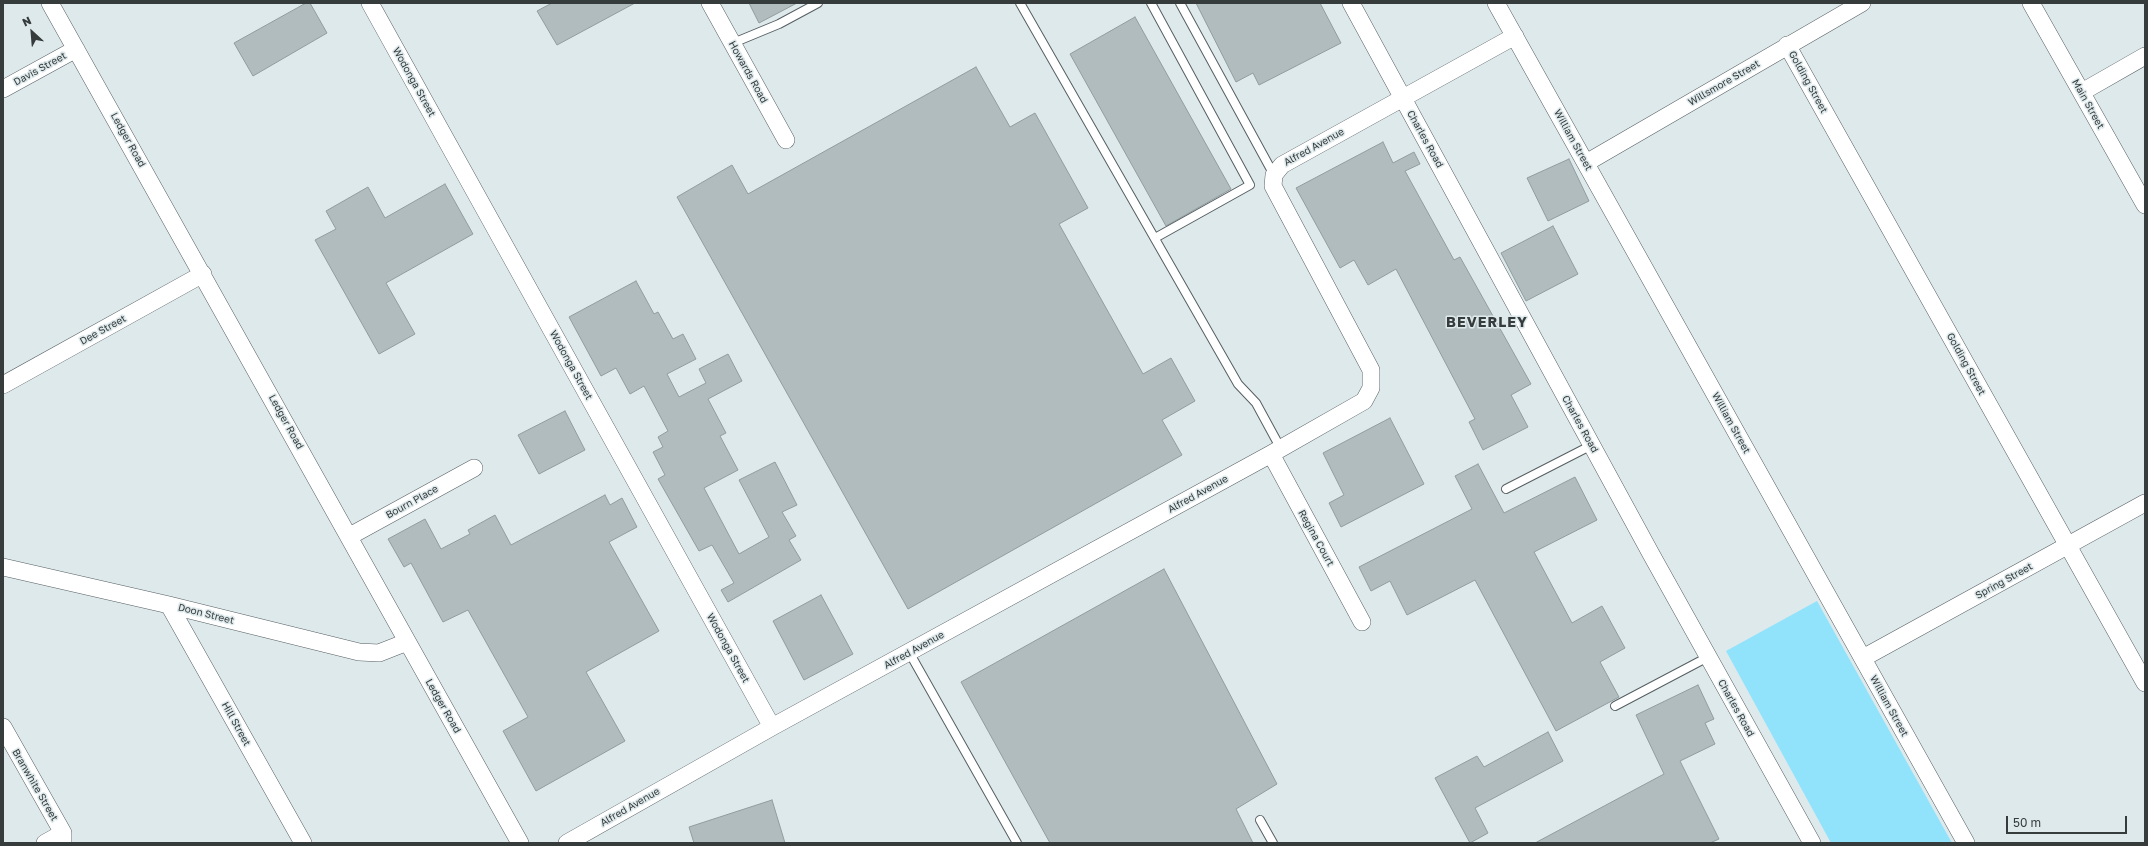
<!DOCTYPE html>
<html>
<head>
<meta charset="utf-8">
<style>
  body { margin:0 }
  #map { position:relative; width:2148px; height:846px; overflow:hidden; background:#dee9ec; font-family:"Golos Text",sans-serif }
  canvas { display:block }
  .frame { position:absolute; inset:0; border:4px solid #363b3c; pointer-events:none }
  .north { position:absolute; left:12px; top:12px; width:40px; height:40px; -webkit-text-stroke:3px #dee9ec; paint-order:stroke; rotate:334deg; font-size:11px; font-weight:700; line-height:16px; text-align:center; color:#363b3c }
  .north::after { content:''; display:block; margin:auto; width:14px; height:18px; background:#363b3c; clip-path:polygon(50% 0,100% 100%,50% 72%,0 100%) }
  .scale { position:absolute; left:2006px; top:816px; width:121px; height:18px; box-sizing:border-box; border:2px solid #363b3c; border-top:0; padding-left:5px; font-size:12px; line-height:14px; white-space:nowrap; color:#363b3c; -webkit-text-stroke:3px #dee9ec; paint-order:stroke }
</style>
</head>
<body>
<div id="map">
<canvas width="2148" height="846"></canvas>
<div class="frame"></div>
<div class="north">N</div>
<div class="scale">50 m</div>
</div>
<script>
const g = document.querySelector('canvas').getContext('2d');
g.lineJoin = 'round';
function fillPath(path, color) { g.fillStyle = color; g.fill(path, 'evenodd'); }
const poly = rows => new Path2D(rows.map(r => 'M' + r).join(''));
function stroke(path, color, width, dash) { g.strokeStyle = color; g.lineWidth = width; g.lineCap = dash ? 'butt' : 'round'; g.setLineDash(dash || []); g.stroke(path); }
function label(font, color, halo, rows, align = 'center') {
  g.font = font + ' "Golos Text",sans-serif'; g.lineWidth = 3; g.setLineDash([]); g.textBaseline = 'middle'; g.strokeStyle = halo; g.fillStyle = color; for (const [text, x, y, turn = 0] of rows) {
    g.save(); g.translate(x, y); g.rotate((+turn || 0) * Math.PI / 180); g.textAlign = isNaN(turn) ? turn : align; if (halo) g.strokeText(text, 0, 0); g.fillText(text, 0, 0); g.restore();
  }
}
const green = poly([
  [1817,601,1952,843,1831,843,1726,651]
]);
const building = poly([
  [306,3,310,3,327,33,253,76,234,43,306,3],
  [552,3,635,3,557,45,537,11,552,3],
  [749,3,797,3,759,23,749,3],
  [1196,3,1320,3,1341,43,1259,85,1253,73,1236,82,1196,3],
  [1135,17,1231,189,1166,226,1070,54,1135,17],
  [976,67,1010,127,1035,113,1088,208,1059,224,1143,374,1171,358,1195,401,1162,420,1182,455,908,609,677,197,732,165,748,194,976,67],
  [1383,142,1393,163,1414,152,1420,164,1405,171,1454,260,1460,257,1531,384,1511,395,1528,427,1483,450,1469,422,1475,419,1396,269,1368,285,1354,260,1340,268,1296,188,1383,142],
  [1569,159,1589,201,1548,221,1527,178,1569,159],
  [445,184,473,234,386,283,415,334,379,354,315,240,336,229,326,211,368,187,385,218,445,184],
  [1553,226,1578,274,1526,301,1501,253,1553,226],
  [636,281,654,314,658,312,673,339,683,334,696,359,667,374,679,397,706,383,699,369,728,354,742,381,708,399,726,433,720,436,738,470,704,488,739,554,769,537,739,480,775,462,797,505,782,512,796,536,789,540,801,560,728,602,721,590,734,583,712,545,699,551,658,479,665,475,653,452,663,447,658,437,668,431,644,386,630,394,616,368,601,376,569,317,636,281],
  [565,411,585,450,539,474,518,435,565,411],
  [1390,418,1424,484,1341,527,1329,503,1344,495,1323,453,1390,418],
  [1478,464,1504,513,1575,477,1597,520,1534,552,1572,623,1602,606,1625,648,1600,662,1619,697,1556,731,1475,580,1407,615,1390,581,1371,591,1359,567,1472,509,1455,476,1478,464],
  [605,495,610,505,622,498,637,527,609,542,659,631,586,672,625,741,536,791,503,731,528,717,468,610,443,622,411,563,404,567,388,539,425,519,441,549,470,534,468,530,495,515,511,545,605,495],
  [1164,569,1277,784,1236,809,1253,843,1050,843,961,682,1164,569],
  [821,595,853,654,804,680,773,621,821,595],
  [1698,685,1714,719,1705,723,1715,744,1680,761,1719,839,1710,843,1535,843,1664,774,1636,715,1698,685],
  [1548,732,1563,761,1475,808,1488,833,1470,843,1435,778,1477,756,1484,767,1548,732],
  [772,800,785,843,694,843,689,827,772,800]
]);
const service = poly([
  [1020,3,1238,384,1256,403,1281,449],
  [1151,3,1250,185,1155,238],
  [1180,3,1274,175],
  [733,43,779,24,818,3],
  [1506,489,1592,445],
  [909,652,1017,843],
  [1615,706,1708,657],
  [1260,820,1273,843]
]);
const minor = poly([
  [50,3,520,843],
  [370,3,772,727],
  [710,3,786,140],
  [1351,3,1651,554,1812,843],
  [1496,3,1966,843],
  [2031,3,2145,205],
  [1787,45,2145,683],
  [3,89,76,49],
  [2082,92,2145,56],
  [1586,163,1862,3],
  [3,385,203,274],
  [1271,454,1362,622],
  [350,536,474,468],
  [3,567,169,605,359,652,379,653,407,642],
  [169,605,303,843],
  [1863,658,2145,503],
  [3,727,63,833,63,843],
  [45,843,63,833],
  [567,843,772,727,1271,454,1364,401,1371,388,1371,370,1273,186,1274,175,1282,165,1515,36]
]);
const streetNames = [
  ["Davis Street",40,69,-29],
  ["Howards Road",748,72,61],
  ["Wodonga Street",414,82,61],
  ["Golding Street",1808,82,61],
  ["Willsmore Street",1724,83,-30],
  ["Main Street",2088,104,61],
  ["Charles Road",1425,139,61],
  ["Ledger Road",128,140,61],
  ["William Street",1573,140,61],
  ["Alfred Avenue",1314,147,-29],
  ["Dee Street",103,330,-29],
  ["Golding Street",1966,364,61],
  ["Wodonga Street",571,365,61],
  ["Ledger Road",286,422,61],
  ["William Street",1731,423,61],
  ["Charles Road",1580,424,61],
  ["Alfred Avenue",1198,494,-29],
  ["Bourn Place",412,502,-29],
  ["Regina Court",1316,538,61],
  ["Spring Street",2004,581,-29],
  ["Doon Street",206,614,14],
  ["Wodonga Street",728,648,61],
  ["Alfred Avenue",914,650,-29],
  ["Ledger Road",443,706,60],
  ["William Street",1889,706,61],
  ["Charles Road",1736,708,61],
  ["Hill Street",236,724,61],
  ["Branwhite Street",35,785,60],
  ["Alfred Avenue",630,807,-30]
];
const districtNames = [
  ["BEVERLEY",1487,323]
];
fillPath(green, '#91e3fb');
fillPath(building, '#b1bcbf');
stroke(building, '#919c9f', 1);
stroke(service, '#565f62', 10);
stroke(minor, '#565f62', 18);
stroke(service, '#fff', 8);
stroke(minor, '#fff', 17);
label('10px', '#363b3c', '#dee9ec', streetNames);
g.letterSpacing = '1px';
label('bold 14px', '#363b3c', '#dee9ec', districtNames);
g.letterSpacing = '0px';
</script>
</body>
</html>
